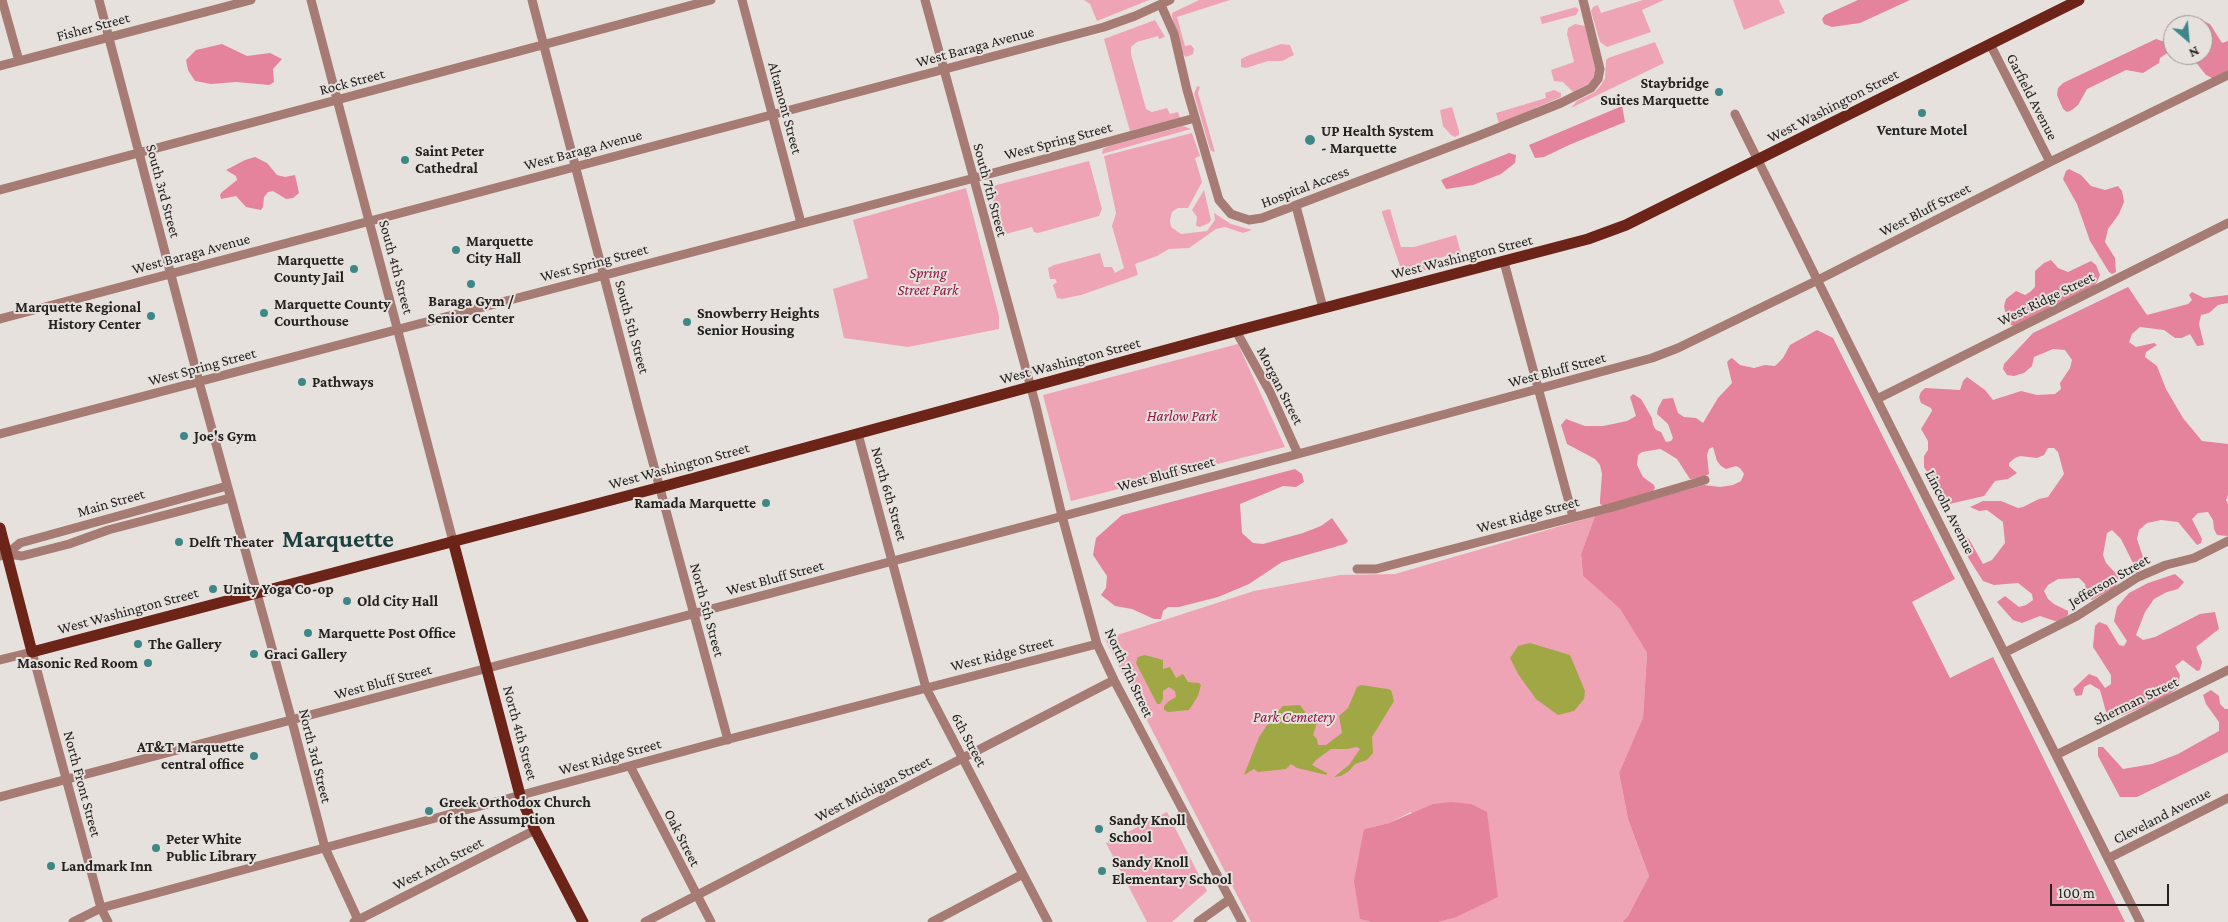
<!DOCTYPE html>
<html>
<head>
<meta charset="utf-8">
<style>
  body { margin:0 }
  #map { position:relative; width:2228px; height:922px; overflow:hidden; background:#e7e1dd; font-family:"Crimson Pro",serif }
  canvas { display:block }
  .north { position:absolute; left:2163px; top:15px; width:50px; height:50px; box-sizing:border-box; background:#e7e1dd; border:1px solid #999591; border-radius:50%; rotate:153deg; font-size:14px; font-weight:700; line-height:20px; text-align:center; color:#242220 }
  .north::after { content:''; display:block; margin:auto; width:18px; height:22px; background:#3e8788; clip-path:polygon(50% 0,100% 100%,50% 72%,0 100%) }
  .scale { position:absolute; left:2050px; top:884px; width:119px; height:22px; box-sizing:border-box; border:2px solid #242220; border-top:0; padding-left:6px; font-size:15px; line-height:18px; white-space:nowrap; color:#242220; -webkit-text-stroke:4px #e7e1dd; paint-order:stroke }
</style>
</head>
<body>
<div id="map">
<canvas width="2228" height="922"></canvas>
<div class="north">N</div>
<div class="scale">100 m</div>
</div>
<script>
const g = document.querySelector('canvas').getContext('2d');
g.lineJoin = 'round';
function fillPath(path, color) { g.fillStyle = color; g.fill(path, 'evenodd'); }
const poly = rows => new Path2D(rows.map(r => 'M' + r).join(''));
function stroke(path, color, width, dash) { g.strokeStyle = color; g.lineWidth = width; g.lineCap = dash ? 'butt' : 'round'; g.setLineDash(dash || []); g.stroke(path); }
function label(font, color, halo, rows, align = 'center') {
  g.font = font + ' "Crimson Pro",serif'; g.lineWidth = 4; g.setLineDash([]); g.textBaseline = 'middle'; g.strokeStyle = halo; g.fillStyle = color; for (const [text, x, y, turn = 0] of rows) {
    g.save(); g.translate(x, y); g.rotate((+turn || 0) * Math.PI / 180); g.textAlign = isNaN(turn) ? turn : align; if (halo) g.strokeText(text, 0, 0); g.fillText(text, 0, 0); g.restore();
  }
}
const green = poly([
  [1084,0,1149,0,1097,21,1090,4],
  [1199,0,1230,0,1177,17,1185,46,1191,45,1194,49,1193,54,1186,57,1182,53,1172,16,1172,13],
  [1643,0,1664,0,1642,10,1651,32,1607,47,1600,42,1591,11,1593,7,1598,5,1601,13],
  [1733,0,1779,0,1785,13,1744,30],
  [1576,7,1579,10,1576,15,1542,24,1540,17],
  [1155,20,1165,37,1159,39,1158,36,1137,42,1131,47,1131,54,1146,109,1152,112,1167,108,1170,114,1178,112,1180,118,1130,131,1104,39],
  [1575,24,1585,26,1596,70,1594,77,1588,84,1573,92,1563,82,1554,81,1551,70,1574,62,1567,34,1568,28],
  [1655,42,1664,63,1571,108,1577,101,1595,92,1601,85,1605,78,1606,60,1608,58],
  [1281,44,1290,45,1294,55,1282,61,1268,61,1246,68,1241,67,1241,59,1247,56],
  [1197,86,1200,87,1198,93,1215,152,1211,151,1209,146,1194,94],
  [1554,90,1561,93,1561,97,1499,124,1496,113,1546,98,1545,93],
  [1452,107,1459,131,1459,135,1455,137,1451,135,1443,126,1440,110],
  [1183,126,1191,129,1102,154,1103,149,1109,146],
  [1192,133,1200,156,1195,158,1202,182,1188,208,1178,208,1172,212,1170,220,1171,227,1181,234,1207,231,1215,220,1214,213,1231,224,1252,230,1243,233,1225,227,1216,229,1189,248,1169,249,1157,256,1135,264,1138,275,1081,295,1062,299,1057,298,1053,285,1057,282,1055,279,1050,279,1048,268,1054,265,1100,253,1104,267,1112,267,1115,273,1124,268,1112,226,1116,213,1104,156],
  [1089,161,1102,209,1099,216,1038,233,1034,232,1032,227,1002,235,989,187],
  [966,188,999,316,999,329,908,347,844,338,833,289,868,278,853,220],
  [1204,190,1211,220,1209,223,1200,227,1196,226,1197,217,1192,210],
  [1390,209,1401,247,1414,247,1456,235,1463,260,1458,253,1436,259,1435,268,1403,275,1382,213,1382,211],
  [1238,344,1285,447,1071,501,1043,395],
  [1595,516,1581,554,1583,576,1620,609,1647,653,1643,719,1619,773,1628,819,1649,876,1628,916,1622,922,1438,922,1454,918,1411,812,1389,823,1364,829,1360,919,1371,922,1251,922,1105,639,1254,591,1340,575,1395,574],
  [1167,812,1207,891,1172,922,1147,922,1106,843]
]);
const forest = poly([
  [1858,0,1910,0,1860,23,1832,27,1824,24,1822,19,1825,15],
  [2196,18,2210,24,2222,43,2228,41,2228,72,2214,79,2206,75,2190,55,2203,55,2203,25,2189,25,2192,19],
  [2156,39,2162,41,2173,39,2173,49,2160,58,2159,63,2143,73,2126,70,2087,89,2078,105,2072,110,2067,112,2063,109,2057,95,2058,88,2063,83],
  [222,44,247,56,270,53,282,59,273,69,274,82,269,85,236,82,211,84,195,81,188,70,186,60,196,50],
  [1622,106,1625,122,1569,145,1544,157,1535,158,1529,145],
  [1509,153,1516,155,1515,163,1501,174,1473,185,1446,189,1441,180],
  [255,157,267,163,277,175,285,177,295,175,299,193,293,198,286,199,273,191,268,192,264,197,263,207,261,210,246,207,236,196,221,199,220,195,222,192,237,180,236,176,226,170,245,160],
  [2069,169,2081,175,2091,186,2105,190,2118,186,2122,191,2124,202,2119,214,2108,229,2105,242,2115,258,2116,272,2112,274,2109,272,2090,241,2077,204,2063,179,2066,171],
  [2051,260,2058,268,2068,272,2091,261,2096,265,2100,275,2097,282,2093,287,2014,326,2011,325,2007,320,2004,306,2006,299,2016,291,2025,295,2030,292,2035,287,2035,271,2044,263],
  [2128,287,2147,315,2188,304,2192,300,2189,295,2192,292,2204,298,2228,295,2228,303,2218,305,2209,313,2201,315,2199,324,2204,345,2197,346,2190,334,2182,338,2175,338,2164,330,2140,327,2132,334,2129,342,2136,347,2154,343,2157,345,2146,352,2145,357,2157,366,2166,389,2183,418,2202,441,2228,444,2228,495,2226,500,2228,504,2228,536,2217,535,2214,529,2213,520,2208,512,2198,513,2192,519,2202,539,2201,543,2197,545,2178,522,2161,520,2147,523,2139,530,2137,539,2145,563,2138,568,2134,565,2121,539,2112,530,2107,533,2103,555,2106,563,2120,578,2115,587,2092,600,2087,597,2085,584,2079,578,2058,579,2048,585,2044,591,2048,599,2054,604,2068,611,2068,615,2058,622,2040,616,2022,623,2013,620,1997,602,2005,596,2019,607,2026,605,2033,600,2032,594,2018,583,1994,585,1983,581,1969,559,1961,542,1961,538,1965,537,1969,539,1983,564,1992,560,2005,543,2003,522,1987,510,1979,511,1970,507,1983,501,2001,501,2018,508,2023,507,2039,499,2048,497,2064,474,2058,452,2054,448,2048,448,2044,455,2037,458,2020,456,2015,458,2009,463,2009,466,2017,473,2008,479,1995,481,1984,496,1945,505,1938,500,1929,475,1924,467,1924,456,1928,450,1928,441,1921,429,1932,411,1931,408,1921,403,1919,397,1921,392,1925,388,1960,390,1963,381,1967,377,1985,390,1993,400,2021,391,2037,395,2055,394,2061,389,2060,383,2070,368,2072,360,2065,350,2053,349,2034,357,2032,366,2024,373,2014,376,2007,375,2003,369,2004,364,2033,333],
  [1817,330,1833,338,1955,579,1912,602,1950,678,1993,657,2125,922,1622,922,1628,916,1649,876,1628,819,1619,773,1643,718,1647,653,1620,609,1583,576,1581,554,1595,516,1704,485,1720,487,1733,485,1741,481,1744,474,1740,468,1736,466,1726,469,1721,466,1717,461,1713,447,1709,449,1707,455,1709,474,1701,478,1690,479,1677,459,1664,451,1660,449,1642,452,1638,455,1637,465,1643,477,1654,485,1655,488,1653,491,1604,506,1600,504,1600,500,1602,474,1600,465,1595,459,1567,444,1561,425,1566,419,1585,426,1603,426,1627,421,1636,416,1630,397,1633,394,1641,399,1652,418,1653,425,1656,430,1661,432,1666,442,1671,441,1673,438,1668,424,1657,414,1658,408,1663,399,1673,398,1678,413,1684,417,1696,418,1703,423,1718,398,1732,383,1727,362,1730,359,1732,358,1740,365,1754,368,1765,365,1775,366,1783,358,1790,345],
  [1295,469,1302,474,1304,482,1296,487,1283,486,1240,504,1242,533,1253,543,1263,544,1303,533,1321,526,1332,518,1348,541,1345,544,1282,562,1249,584,1218,597,1179,607,1168,607,1163,611,1161,619,1154,619,1132,609,1115,606,1101,595,1106,588,1107,576,1093,555,1096,538,1122,515],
  [2175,574,2184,582,2178,589,2167,592,2154,599,2145,612,2136,635,2143,640,2155,637,2200,614,2215,612,2219,629,2196,647,2202,662,2200,670,2197,671,2183,660,2175,666,2180,675,2178,688,2162,699,2111,720,2108,719,2100,690,2090,684,2084,687,2082,695,2076,696,2073,689,2089,674,2097,677,2105,688,2111,684,2111,675,2093,647,2095,626,2099,622,2107,625,2119,645,2124,646,2127,641,2114,621,2117,607,2129,593,2148,583],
  [2211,690,2219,696,2220,704,2225,709,2228,709,2228,752,2137,797,2120,797,2098,756,2098,747,2103,747,2123,769,2152,764,2178,754,2219,731,2219,722,2206,704,2203,695],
  [1451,802,1471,804,1487,812,1498,897,1454,918,1438,922,1371,922,1360,919,1354,881,1364,829,1389,823,1433,804]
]);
const water = poly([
  [1530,643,1570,655,1585,691,1584,699,1574,711,1558,715,1536,699,1518,674,1510,658,1518,646],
  [1145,655,1163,660,1163,669,1170,667,1176,678,1183,674,1188,682,1199,683,1201,685,1198,696,1189,710,1168,712,1164,710,1164,706,1169,701,1176,697,1175,691,1169,687,1163,691,1163,699,1160,704,1157,704,1136,663,1138,657],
  [1361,685,1388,689,1391,690,1394,701,1372,737,1373,753,1367,760,1355,764,1349,771,1341,776,1334,777,1349,765,1360,749,1357,747,1347,749,1331,749,1316,760,1312,765,1327,773,1327,775,1297,768,1291,764,1286,769,1258,772,1254,769,1244,775,1259,737,1271,719,1283,706,1300,705,1305,712,1307,719,1318,720,1313,735,1317,739,1318,745,1326,745,1342,733,1339,716,1348,708,1357,687]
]);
const minor = poly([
  [2,0,19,61],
  [99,0,199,382,292,721,325,848,359,922],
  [311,0,453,541],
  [532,0,639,411,728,740],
  [742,0,801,223],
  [925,0,1036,406,1062,516,1097,644,1114,680,1242,922],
  [1161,5,1174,34,1187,90,1219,200,1231,214,1249,220,1262,218,1478,136,1561,103,1591,88,1598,79,1600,69,1583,0],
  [1990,44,2050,162],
  [0,66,251,0],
  [1735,114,1847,340,2140,922],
  [0,190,711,0],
  [1296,206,1323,308],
  [1504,262,1573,517],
  [0,319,1104,27,1135,16,1170,0],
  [1236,331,1270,392,1298,454],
  [1877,399,2228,223],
  [0,434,982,176,1195,118],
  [858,434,926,688,1048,922],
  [7,554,20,543,227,486],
  [0,556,7,554,22,556,69,544,108,530,230,498],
  [1357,569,1376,569,1613,507,1705,480],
  [2006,652,2077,616,2138,577,2166,565,2194,558,2228,541],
  [0,660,32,652,101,908,108,922],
  [2056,755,2228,670],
  [630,766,711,922],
  [0,797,1298,454,1652,358,1678,348,1818,280,2050,162,2228,75],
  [2109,858,2228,798],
  [73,922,101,908,737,737,1097,644],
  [354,922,535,830],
  [645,922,1114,680],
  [932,922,1023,874],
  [1198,922,1230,899]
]);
const major = poly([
  [0,528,32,652,661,487,1236,331,1588,239,1626,225,2079,0],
  [453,541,520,795,535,830,583,922]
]);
const markers = [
  [1719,92,5,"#3e8788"],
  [1922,113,5,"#3e8788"],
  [1310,140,6,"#3e8788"],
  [405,160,5,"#3e8788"],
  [456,250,5,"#3e8788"],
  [354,269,5,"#3e8788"],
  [471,284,5,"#3e8788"],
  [264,313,5,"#3e8788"],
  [151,316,5,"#3e8788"],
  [687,322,5,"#3e8788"],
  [302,382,5,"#3e8788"],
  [184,436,5,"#3e8788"],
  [766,503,5,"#3e8788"],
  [179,542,5,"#3e8788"],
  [213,589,5,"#3e8788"],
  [347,601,5,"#3e8788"],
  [308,633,5,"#3e8788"],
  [138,644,5,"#3e8788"],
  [254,654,5,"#3e8788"],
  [148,663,5,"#3e8788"],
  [254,756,5,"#3e8788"],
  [429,811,5,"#3e8788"],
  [1099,829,5,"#3e8788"],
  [156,848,5,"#3e8788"],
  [51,866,5,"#3e8788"],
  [1102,871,5,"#3e8788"]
];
const streetNames = [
  ["Fisher Street",93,27,-15],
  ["West Baraga Avenue",975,47,-15],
  ["Rock Street",352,82,-15],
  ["Garfield Avenue",2032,97,63],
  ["West Washington Street",1833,106,-27],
  ["Altamont Street",785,108,75],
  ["West Spring Street",1058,141,-15],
  ["West Baraga Avenue",583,150,-15],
  ["Hospital Access",1305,187,-21],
  ["South 7th Street",990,190,75],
  ["South 3rd Street",163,191,75],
  ["West Bluff Street",1925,210,-27],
  ["West Baraga Avenue",191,254,-15],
  ["West Washington Street",1462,257,-14],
  ["West Spring Street",594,263,-15],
  ["South 4th Street",396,267,75],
  ["West Ridge Street",2046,299,-26],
  ["South 5th Street",632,327,75],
  ["West Washington Street",1070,361,-15],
  ["West Spring Street",202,367,-15],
  ["West Bluff Street",1557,370,-15],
  ["Morgan Street",1280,386,63],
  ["West Washington Street",679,466,-15],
  ["West Bluff Street",1166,474,-15],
  ["North 6th Street",889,494,74],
  ["Main Street",111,503,-16],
  ["Lincoln Avenue",1950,512,63],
  ["West Ridge Street",1528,515,-15],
  ["West Bluff Street",775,578,-15],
  ["Jefferson Street",2109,581,-30],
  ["North 5th Street",707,610,75],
  ["West Washington Street",128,611,-15],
  ["West Ridge Street",1002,654,-14],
  ["North 7th Street",1129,673,65],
  ["West Bluff Street",383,682,-15],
  ["Sherman Street",2136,701,-26],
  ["North 4th Street",520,733,75],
  ["6th Street",969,740,62],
  ["North 3rd Street",315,756,76],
  ["West Ridge Street",610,757,-15],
  ["North Front Street",82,784,75],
  ["West Michigan Street",873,789,-27],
  ["Cleveland Avenue",2162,816,-27],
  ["Oak Street",682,838,63],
  ["West Arch Street",438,864,-27]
];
const poiNames = [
  ["Staybridge",1709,83,"right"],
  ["Suites Marquette",1709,100,"right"],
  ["Venture Motel",1922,130,"center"],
  ["UP Health System",1321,131],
  ["- Marquette",1321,148],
  ["Saint Peter",415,151],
  ["Cathedral",415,168],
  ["Marquette",466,241],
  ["City Hall",466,258],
  ["Marquette",344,260,"right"],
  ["County Jail",344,277,"right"],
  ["Baraga Gym /",471,301,"center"],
  ["Senior Center",471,318,"center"],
  ["Marquette County",274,304],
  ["Courthouse",274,321],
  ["Marquette Regional",141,307,"right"],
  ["History Center",141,324,"right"],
  ["Snowberry Heights",697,313],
  ["Senior Housing",697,330],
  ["Pathways",312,382],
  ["Joe's Gym",194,436],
  ["Ramada Marquette",756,503,"right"],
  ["Delft Theater",189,542],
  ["Unity Yoga Co-op",223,589],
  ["Old City Hall",357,601],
  ["Marquette Post Office",318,633],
  ["The Gallery",148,644],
  ["Graci Gallery",264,654],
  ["Masonic Red Room",138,663,"right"],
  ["AT&T Marquette",244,747,"right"],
  ["central office",244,764,"right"],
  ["Greek Orthodox Church",439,802],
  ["of the Assumption",439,819],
  ["Sandy Knoll",1109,820],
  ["School",1109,837],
  ["Peter White",166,839],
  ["Public Library",166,856],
  ["Sandy Knoll",1112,862],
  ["Elementary School",1112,879],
  ["Landmark Inn",61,866]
];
const parkNames = [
  ["Spring",928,273],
  ["Street Park",928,290],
  ["Harlow Park",1182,416],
  ["Park Cemetery",1294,717]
];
const townNames = [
  ["Marquette",338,539]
];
fillPath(green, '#efa4b5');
fillPath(forest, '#e5829c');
fillPath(water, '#9fa845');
stroke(minor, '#a67b73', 9);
stroke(major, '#6c2418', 11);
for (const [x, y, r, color] of markers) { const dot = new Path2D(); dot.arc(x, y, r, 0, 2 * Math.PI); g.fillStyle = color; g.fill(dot); stroke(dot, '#e7e1dd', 2); }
label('15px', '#242220', '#e7e1dd', streetNames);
label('bold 15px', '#242220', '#e7e1dd', poiNames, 'left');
label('italic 15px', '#8c1644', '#e7e1dd', parkNames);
label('bold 25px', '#1d3f40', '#e7e1dd', townNames);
</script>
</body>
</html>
